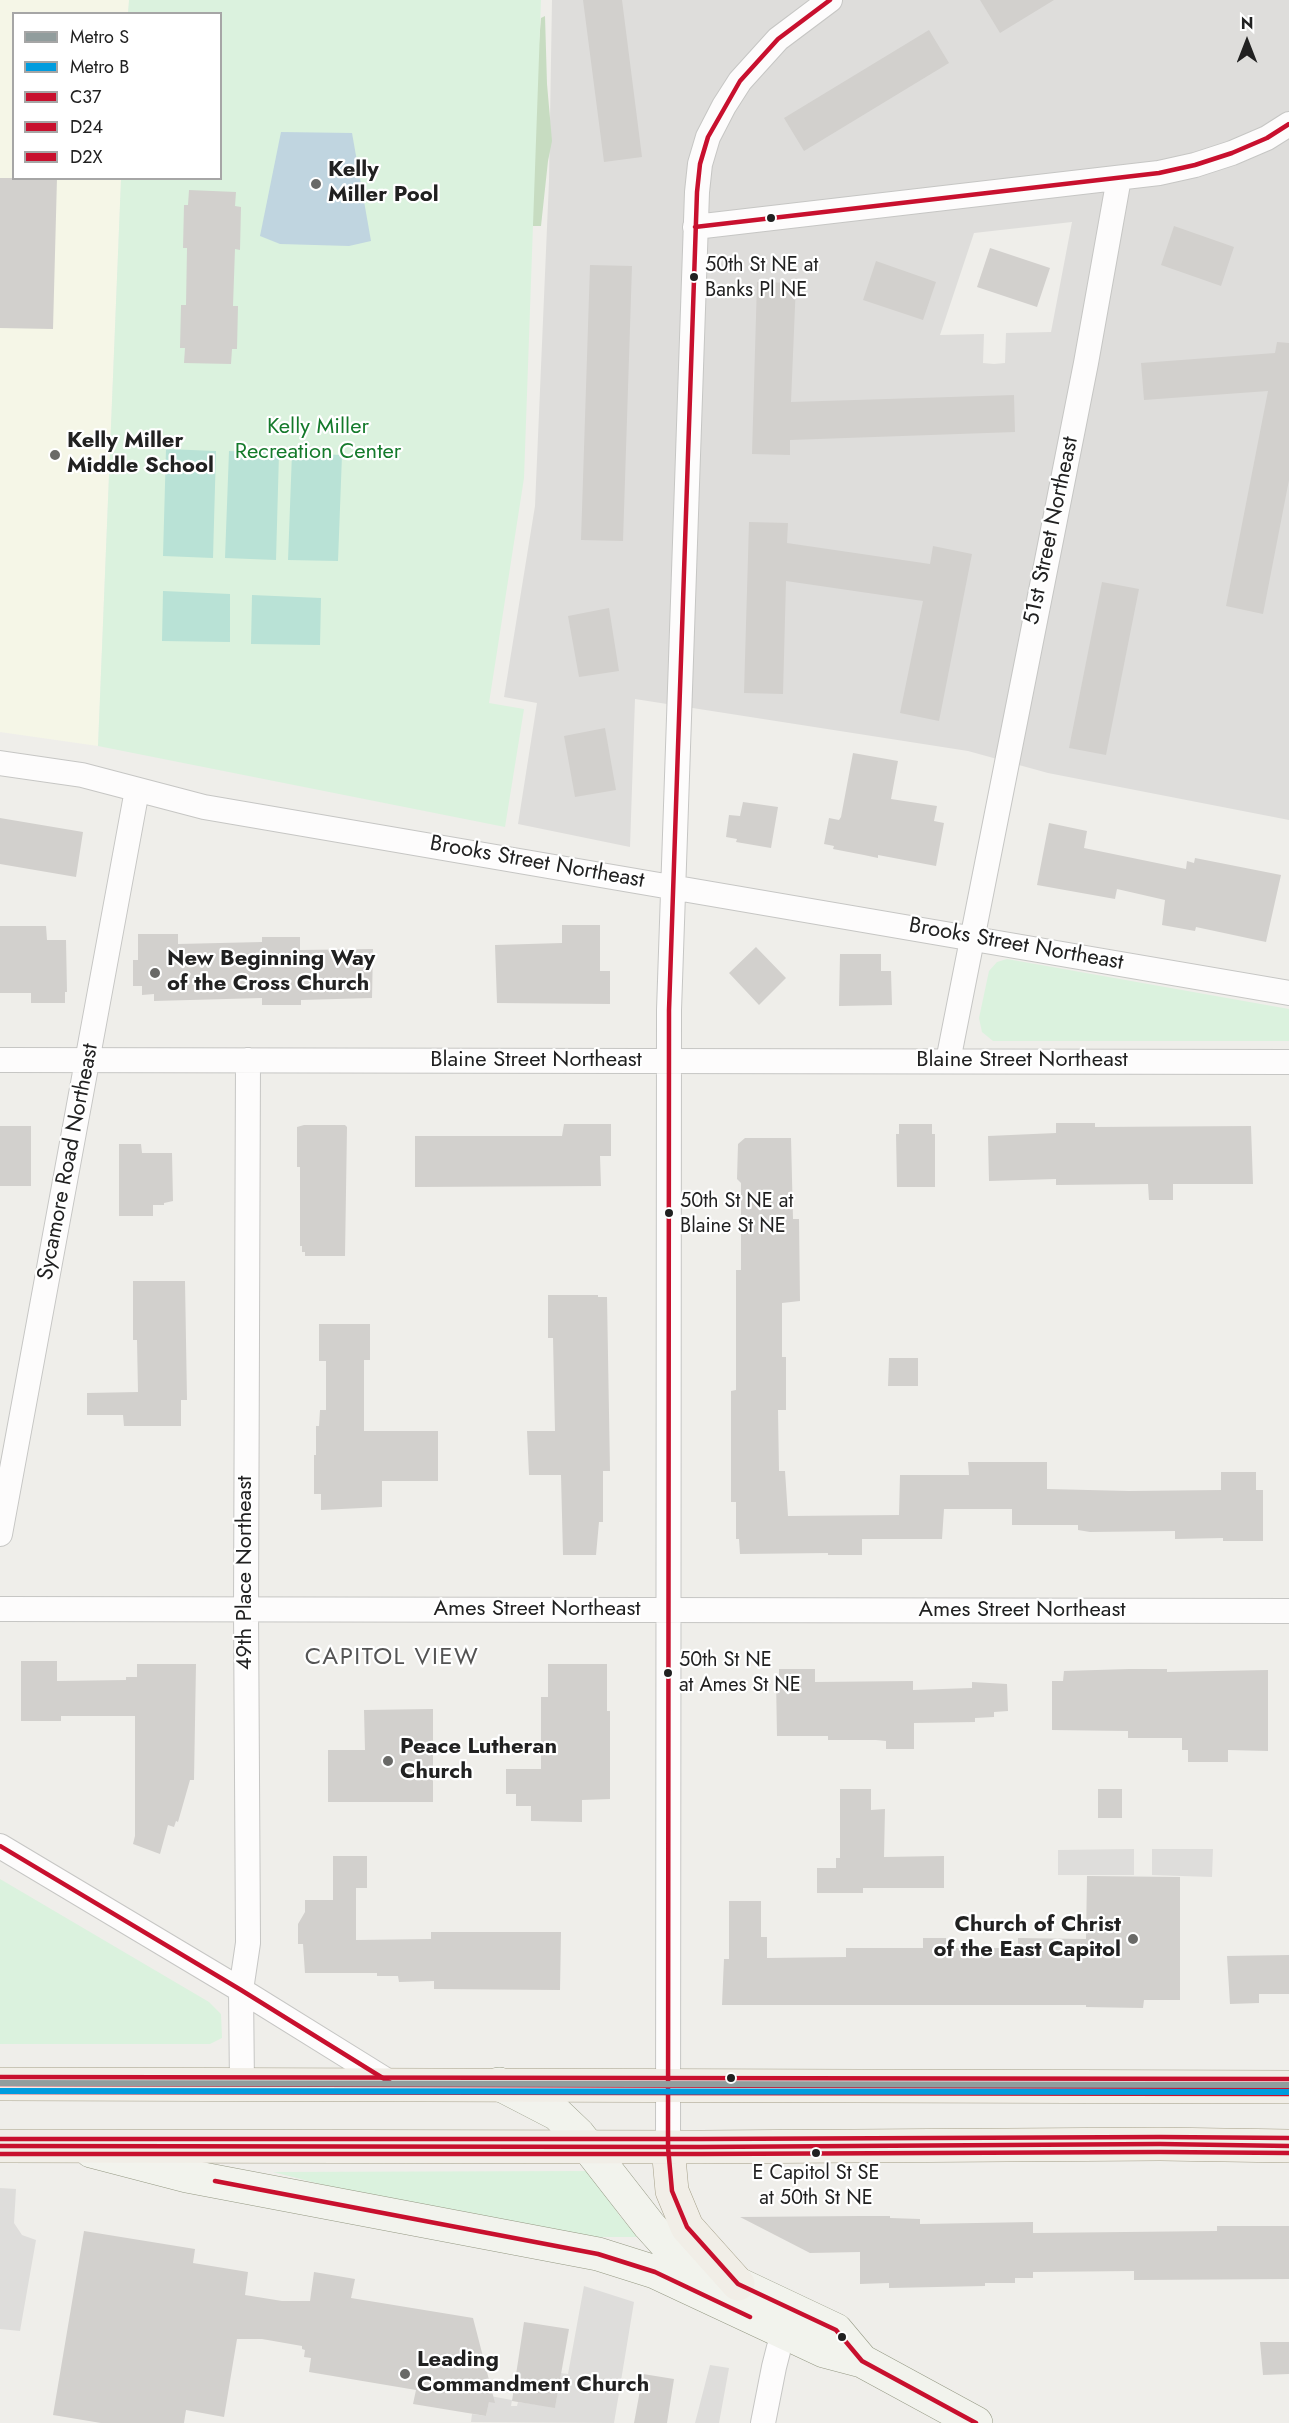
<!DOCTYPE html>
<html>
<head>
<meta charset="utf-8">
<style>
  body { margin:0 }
  #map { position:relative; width:1289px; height:2423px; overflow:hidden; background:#efeeea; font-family:Jost,sans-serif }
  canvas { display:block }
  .legend { position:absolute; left:12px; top:12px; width:210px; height:168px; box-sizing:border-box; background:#fff; border:2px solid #a6a6a6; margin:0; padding:8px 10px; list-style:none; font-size:18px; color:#212121 }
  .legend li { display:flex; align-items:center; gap:12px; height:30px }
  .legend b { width:30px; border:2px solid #a6a6a6 }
  .north { position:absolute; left:1217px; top:12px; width:60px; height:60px; -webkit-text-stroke:4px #fff; paint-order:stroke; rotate:0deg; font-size:16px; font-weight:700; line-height:24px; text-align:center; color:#212121 }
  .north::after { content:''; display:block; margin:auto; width:21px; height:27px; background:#212121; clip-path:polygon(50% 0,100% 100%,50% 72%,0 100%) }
</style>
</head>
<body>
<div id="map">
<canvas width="1289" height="2423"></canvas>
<ul class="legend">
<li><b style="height:8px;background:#919d9d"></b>Metro S</li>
<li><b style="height:8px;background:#009cde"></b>Metro B</li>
<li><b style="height:8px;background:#c8102e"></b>C37</li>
<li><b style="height:8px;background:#c8102e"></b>D24</li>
<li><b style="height:8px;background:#c8102e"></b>D2X</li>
</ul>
<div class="north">N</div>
</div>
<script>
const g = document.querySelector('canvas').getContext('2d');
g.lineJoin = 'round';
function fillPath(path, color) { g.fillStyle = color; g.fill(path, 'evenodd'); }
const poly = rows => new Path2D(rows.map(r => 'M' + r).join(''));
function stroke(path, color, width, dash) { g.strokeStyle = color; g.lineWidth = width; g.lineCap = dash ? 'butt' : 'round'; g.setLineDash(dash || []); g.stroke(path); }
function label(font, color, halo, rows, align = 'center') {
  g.font = font + ' Jost,sans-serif'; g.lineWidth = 4.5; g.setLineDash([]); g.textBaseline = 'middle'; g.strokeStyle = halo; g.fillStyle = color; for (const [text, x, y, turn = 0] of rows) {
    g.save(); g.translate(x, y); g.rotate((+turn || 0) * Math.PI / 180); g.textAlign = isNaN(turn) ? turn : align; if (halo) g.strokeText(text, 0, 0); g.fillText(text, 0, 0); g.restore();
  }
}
const residential = poly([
  [552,0,1289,0,1289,820,1048,773,968,751,635,699,630,847,518,824,537,703,504,697,535,506,549,181],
  [1072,222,1051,332,1006,333,1005,363,994,364,983,363,984,334,940,335,974,233],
  [1134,1849,1134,1875,1058,1875,1058,1850],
  [1152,1849,1213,1849,1212,1877,1152,1875],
  [0,2188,16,2189,14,2223,22,2235,36,2240,20,2331,0,2329],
  [584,2286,634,2302,614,2423,471,2422,472,2414,486,2416,490,2396,512,2400,511,2406,517,2406,518,2402,555,2407,561,2373,568,2374],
  [710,2365,729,2368,719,2423,695,2423]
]);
const education = poly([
  [0,0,129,0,128,13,14,14,14,178,121,179,98,746,0,732]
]);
const forest = poly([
  [545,16,547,84,552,141,548,161,541,226,532,226,533,117,541,18]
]);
const park = poly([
  [129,0,541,0,524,478,489,703,524,709,505,827,98,746,121,179,220,178,220,14,128,13],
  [1007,959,1289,1009,1289,1041,993,1041,982,1032,979,1018,989,971,997,962],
  [0,1879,209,2002,221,2014,222,2038,210,2044,0,2044],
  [590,2171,619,2215,638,2237,578,2237,406,2206,273,2172]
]);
const pitch = poly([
  [166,449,216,451,213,558,163,556],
  [229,451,279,453,276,560,225,558],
  [292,453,342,455,338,561,288,560],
  [163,591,230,594,230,642,162,641],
  [252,595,321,598,320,645,251,644]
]);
const water = poly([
  [281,132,352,133,371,241,349,246,280,244,260,236]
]);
const building = poly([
  [583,0,622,0,642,157,604,162],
  [980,0,1054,0,1000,33],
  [929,30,949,63,804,151,784,118],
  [0,178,57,178,53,329,0,328],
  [189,190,236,192,235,206,241,207,240,250,235,249,233,306,238,306,237,349,232,349,231,364,184,363,185,348,180,348,181,305,186,305,187,248,183,248,184,205,188,205],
  [1174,226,1234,247,1221,286,1161,265],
  [990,248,1050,268,1037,307,977,287],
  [876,261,936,282,923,320,863,300],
  [590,265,632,266,623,541,581,540],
  [757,282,796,283,791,402,1014,395,1015,432,790,440,790,455,752,454],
  [1277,342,1289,343,1289,480,1263,614,1226,606,1268,391,1144,400,1141,363,1275,353],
  [749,522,788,523,787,543,930,564,933,546,972,554,939,721,900,713,923,601,786,581,783,694,744,693],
  [1102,582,1139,589,1106,755,1069,748],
  [609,608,619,671,579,677,568,616],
  [605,728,616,790,575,797,564,736],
  [853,753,898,761,891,799,937,806,934,821,944,823,936,866,878,855,878,858,864,855,833,849,834,846,824,844,829,818,839,820,841,817],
  [743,802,778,807,771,848,736,842,737,839,726,837,729,815,740,816],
  [0,818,83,832,76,877,0,864],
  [1049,823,1087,831,1084,848,1186,869,1187,861,1194,863,1195,858,1281,875,1266,942,1196,927,1195,931,1162,925,1165,900,1117,889,1115,899,1037,885],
  [562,925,600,925,600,971,610,971,610,1004,497,1003,495,945,562,943],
  [0,926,46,926,47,940,66,940,67,992,65,992,65,1003,31,1003,31,993,0,993],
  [138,934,178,934,178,944,262,942,262,937,300,937,300,950,373,949,372,998,301,1000,301,1005,262,1005,262,998,154,1001,154,994,142,995,142,986,133,986,133,960,138,960],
  [756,947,786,978,759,1005,729,973],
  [840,954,881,954,881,971,891,971,892,1005,839,1006],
  [1056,1123,1095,1123,1095,1127,1251,1126,1253,1184,1173,1184,1173,1200,1149,1200,1148,1184,1056,1185,1056,1179,989,1181,988,1136,1056,1133],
  [564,1124,611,1124,611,1156,600,1156,601,1186,415,1187,415,1136,562,1136],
  [899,1124,932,1124,932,1134,935,1134,935,1187,897,1187,896,1134,899,1134],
  [304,1125,345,1125,347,1127,345,1256,305,1256,305,1252,302,1252,302,1246,300,1246,300,1167,297,1167,297,1127],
  [0,1126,31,1126,31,1186,0,1186],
  [745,1138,791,1138,793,1219,799,1219,800,1301,782,1303,782,1357,786,1357,786,1410,778,1410,779,1471,785,1471,788,1516,899,1515,900,1475,969,1475,968,1462,1047,1462,1047,1489,1129,1491,1221,1490,1221,1472,1256,1472,1256,1490,1263,1490,1263,1541,1223,1541,1223,1538,1175,1539,1175,1531,1090,1532,1078,1530,1078,1525,1012,1525,1012,1509,944,1509,942,1539,862,1539,862,1555,828,1555,828,1553,740,1554,739,1539,736,1539,736,1502,731,1502,731,1391,736,1390,736,1270,741,1270,741,1183,737,1179,738,1144],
  [119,1144,141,1144,142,1153,172,1153,173,1201,164,1203,164,1205,153,1205,153,1216,119,1216],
  [133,1281,185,1281,187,1400,181,1400,181,1426,124,1426,123,1415,87,1415,87,1393,138,1392,137,1340,133,1340],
  [548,1295,598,1295,598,1297,607,1297,610,1471,603,1471,603,1522,599,1522,596,1555,563,1555,561,1475,529,1475,527,1431,555,1431,553,1338,548,1338],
  [319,1324,370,1324,370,1360,364,1360,364,1431,438,1431,438,1481,382,1481,382,1507,321,1510,321,1494,314,1494,314,1455,316,1455,316,1426,319,1426,320,1410,326,1410,326,1361,319,1361],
  [889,1358,918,1358,918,1386,888,1386],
  [21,1661,57,1661,57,1681,126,1680,126,1677,137,1677,137,1664,196,1664,194,1780,190,1780,178,1822,176,1821,174,1827,168,1825,160,1854,133,1844,135,1836,135,1716,61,1716,61,1721,21,1721],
  [548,1664,607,1664,607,1711,610,1711,610,1799,582,1800,582,1822,531,1821,531,1806,516,1806,516,1794,506,1794,506,1769,541,1769,541,1697,548,1697],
  [779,1669,815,1669,815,1682,913,1681,913,1690,972,1688,972,1682,1007,1684,1008,1711,994,1712,994,1717,975,1718,975,1722,914,1723,914,1749,886,1749,886,1741,876,1740,828,1740,828,1736,777,1736,776,1679,779,1679],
  [1129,1669,1167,1669,1167,1672,1268,1670,1268,1751,1228,1750,1228,1762,1188,1762,1188,1750,1182,1750,1182,1738,1128,1738,1128,1731,1052,1730,1052,1681,1063,1681,1064,1671],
  [433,1709,433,1802,328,1802,328,1750,365,1750,364,1710],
  [840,1789,871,1789,871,1810,885,1809,884,1857,944,1856,944,1888,863,1888,863,1893,817,1893,817,1868,836,1868,836,1858,840,1858],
  [1098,1789,1122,1789,1122,1818,1098,1818],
  [333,1856,367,1856,367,1888,356,1888,356,1940,431,1939,431,1932,561,1932,560,1990,434,1989,434,1981,399,1982,398,1976,377,1976,377,1973,305,1973,303,1944,298,1944,298,1924,305,1912,305,1900,333,1900],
  [1087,1876,1180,1877,1180,2000,1144,2000,1143,2008,1086,2007,1086,2005,722,2005,724,1959,729,1959,729,1901,761,1901,761,1937,767,1937,767,1958,846,1957,846,1948,923,1948,923,1938,946,1938,946,1948,1018,1948,1018,1938,1086,1939],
  [1289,1955,1289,1994,1259,1994,1259,2003,1230,2004,1227,1956],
  [860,2216,890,2216,890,2218,920,2219,920,2224,1033,2222,1033,2233,1217,2231,1217,2226,1289,2226,1289,2279,1134,2280,1134,2271,1033,2272,1033,2278,1015,2278,1015,2283,985,2283,985,2286,889,2288,889,2283,860,2284,860,2252,810,2253,740,2217],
  [84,2231,195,2249,193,2263,248,2272,245,2295,282,2301,310,2301,314,2272,355,2279,351,2298,473,2318,495,2403,489,2402,486,2416,413,2404,416,2390,309,2372,311,2358,304,2357,305,2350,302,2349,302,2346,262,2339,237,2339,224,2417,186,2410,184,2423,101,2423,53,2415],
  [524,2322,569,2329,555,2408,512,2401],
  [1260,2342,1289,2342,1289,2374,1263,2375],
  [643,2374,674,2379,667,2423,634,2423]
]);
const street = poly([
  [695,227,1159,173,1195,165,1232,153,1267,138,1289,124],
  [0,763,82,775,204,807,1289,993],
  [0,1060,1289,1062],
  [948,1061,1086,363,1119,178],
  [0,1534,137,790],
  [0,1609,1289,1611],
  [0,1846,241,1990,394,2085],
  [242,2085,241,1990,248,1943,246,1610,248,1060],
  [668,2147,669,1010,697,192,700,164,708,137,724,106,740,81,778,39,830,0],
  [763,2423,774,2367,787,2316]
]);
const secondary = poly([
  [499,2084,557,2114,578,2134,649,2225,675,2254,836,2330,862,2361],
  [91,2151,187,2176,598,2254,655,2272,824,2351,862,2361,976,2423]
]);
const primary = poly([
  [0,2084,1289,2087],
  [0,2146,701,2147,1160,2144,1289,2146],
  [668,2147,672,2191,687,2227,738,2284]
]);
const bus1 = poly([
  [830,0,778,39,740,81,708,137,700,164,697,192,669,1010,668,2147,672,2191,687,2227,738,2284,836,2330,862,2361,976,2423],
  [695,227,1159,173,1195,165,1232,153,1267,138,1289,124],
  [0,1846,241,1990,394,2085],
  [0,2084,1289,2087],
  [0,2146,701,2147,1160,2144,1289,2146],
  [215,2181,598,2254,655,2272,750,2317]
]);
const bus2 = poly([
  [0,2092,1289,2094],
  [0,2154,701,2154,1160,2152,1289,2153]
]);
const bus3 = poly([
  [0,2077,1289,2079],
  [0,2139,701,2139,1160,2137,1289,2138]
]);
const metro1 = poly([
  [0,2083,1289,2085]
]);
const metro2 = poly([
  [0,2091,1289,2092]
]);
const markers = [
  [316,184,6,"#696967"],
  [771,218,5,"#212121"],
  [694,277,5,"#212121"],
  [55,455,6,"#696967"],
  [155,973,6,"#696967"],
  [669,1213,5,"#212121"],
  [668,1673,5,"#212121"],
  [388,1761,6,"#696967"],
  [1133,1939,6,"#696967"],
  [731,2078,5,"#212121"],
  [816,2153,5,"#212121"],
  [842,2337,5,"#212121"],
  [405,2374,6,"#696967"]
];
const busNames = [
  ["50th St NE at",705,266],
  ["Banks Pl NE",705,291],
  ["50th St NE at",680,1202],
  ["Blaine St NE",680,1227],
  ["50th St NE",679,1661],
  ["at Ames St NE",679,1686],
  ["E Capitol St SE",816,2174,"center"],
  ["at 50th St NE",816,2199,"center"]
];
const poiNames = [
  ["Kelly",328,171],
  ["Miller Pool",328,196],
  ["Kelly Miller",67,442],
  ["Middle School",67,467],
  ["New Beginning Way",167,960],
  ["of the Cross Church",167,985],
  ["Peace Lutheran",400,1748],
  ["Church",400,1773],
  ["Church of Christ",1121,1926,"right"],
  ["of the East Capitol",1121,1951,"right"],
  ["Leading",417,2361],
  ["Commandment Church",417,2386]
];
const parkNames = [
  ["Kelly Miller",318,428],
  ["Recreation Center",318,453]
];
const streetNames = [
  ["51st Street Northeast",1052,531,-78],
  ["Brooks Street Northeast",537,863,10],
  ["Brooks Street Northeast",1016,945,10],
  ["Blaine Street Northeast",536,1061],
  ["Blaine Street Northeast",1022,1061],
  ["Sycamore Road Northeast",69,1162,-79],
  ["49th Place Northeast",246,1573,-90],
  ["Ames Street Northeast",537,1610],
  ["Ames Street Northeast",1022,1611]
];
const neighbourhoodNames = [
  ["CAPITOL VIEW",392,1658]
];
fillPath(residential, '#dedddb');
fillPath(education, '#f5f6e7');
fillPath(forest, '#c7dcc1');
fillPath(park, '#dbf2de');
fillPath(pitch, '#b9e2d6');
fillPath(water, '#c0d5e0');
fillPath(building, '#d2d0cd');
stroke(street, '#c6c6c4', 26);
stroke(secondary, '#949883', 34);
stroke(primary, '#a49f88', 34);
stroke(street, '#fdfcfc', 24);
stroke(secondary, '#f2f3ed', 33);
stroke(primary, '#f1eee7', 33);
stroke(bus1, '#c8102e', 4.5);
stroke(bus2, '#c8102e', 4.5);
stroke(bus3, '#c8102e', 4.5);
stroke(metro1, '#919d9d', 6);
stroke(metro2, '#009cde', 6);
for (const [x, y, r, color] of markers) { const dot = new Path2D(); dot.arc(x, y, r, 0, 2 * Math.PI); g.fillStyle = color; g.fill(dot); stroke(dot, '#fff', 2); }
label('20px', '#212121', '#fff', busNames, 'left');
label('bold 22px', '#212121', '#fff', poiNames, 'left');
label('22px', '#147a2b', '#fff', parkNames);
label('22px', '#212121', '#fff', streetNames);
g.letterSpacing = '1.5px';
label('24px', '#545454', '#fff', neighbourhoodNames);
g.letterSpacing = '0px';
</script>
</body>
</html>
